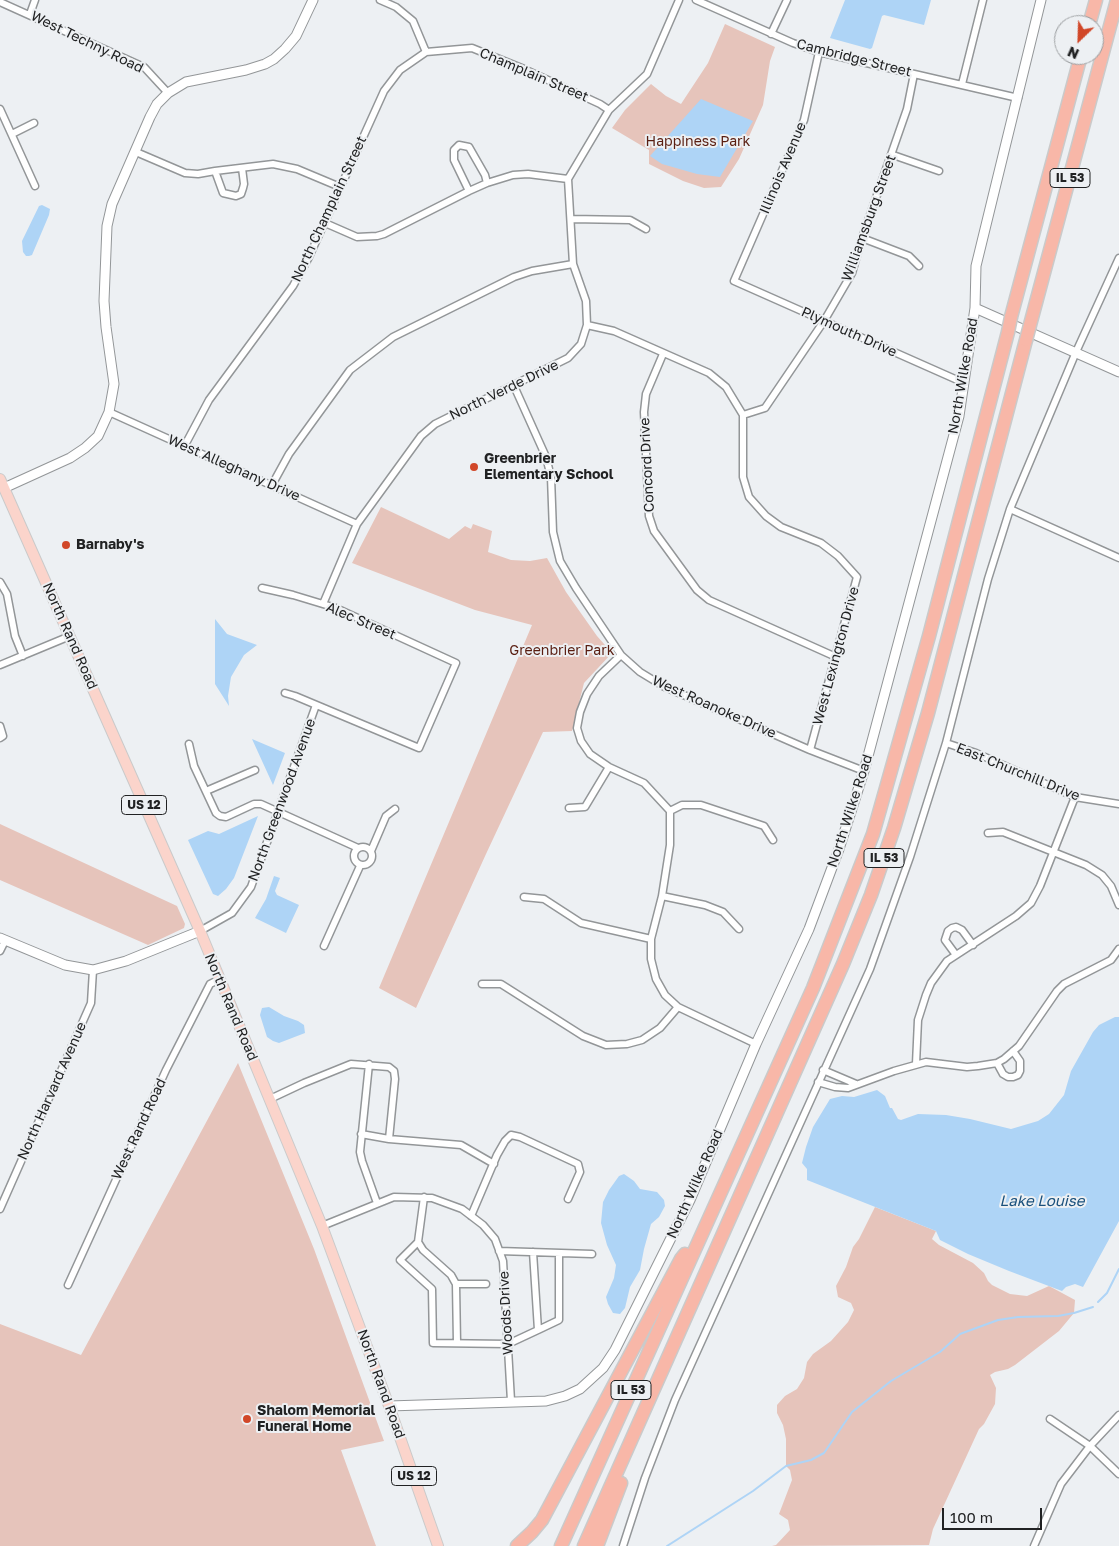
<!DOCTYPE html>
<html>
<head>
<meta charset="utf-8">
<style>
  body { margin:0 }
  #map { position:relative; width:1119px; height:1546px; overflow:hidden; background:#edf0f3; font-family:"Golos Text",sans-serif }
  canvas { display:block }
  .north { position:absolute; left:1054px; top:15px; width:50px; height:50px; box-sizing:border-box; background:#edf0f3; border:1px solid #9b9ea0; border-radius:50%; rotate:204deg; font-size:14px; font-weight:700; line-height:20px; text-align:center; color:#212223 }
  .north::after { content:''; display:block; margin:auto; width:18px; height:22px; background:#d14728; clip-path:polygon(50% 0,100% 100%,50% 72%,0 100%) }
  .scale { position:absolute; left:942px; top:1508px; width:100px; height:22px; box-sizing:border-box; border:2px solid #212223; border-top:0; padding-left:6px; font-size:15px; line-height:18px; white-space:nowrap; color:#212223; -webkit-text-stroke:4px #edf0f3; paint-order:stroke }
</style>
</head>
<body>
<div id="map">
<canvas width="1119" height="1546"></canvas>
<div class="north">N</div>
<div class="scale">100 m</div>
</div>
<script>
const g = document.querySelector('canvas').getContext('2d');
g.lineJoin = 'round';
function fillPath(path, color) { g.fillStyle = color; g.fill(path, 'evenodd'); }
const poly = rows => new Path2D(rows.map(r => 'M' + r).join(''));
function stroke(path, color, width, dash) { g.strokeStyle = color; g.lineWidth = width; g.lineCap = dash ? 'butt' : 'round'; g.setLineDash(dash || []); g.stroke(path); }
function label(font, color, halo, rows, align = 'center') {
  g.font = font + ' "Golos Text",sans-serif'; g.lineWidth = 4; g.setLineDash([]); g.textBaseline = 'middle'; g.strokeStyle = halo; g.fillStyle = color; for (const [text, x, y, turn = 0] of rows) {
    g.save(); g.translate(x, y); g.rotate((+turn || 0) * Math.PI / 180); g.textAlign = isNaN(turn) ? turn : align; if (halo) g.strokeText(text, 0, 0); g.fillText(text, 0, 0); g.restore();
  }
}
const green = poly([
  [725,24,775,47,770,61,763,105,739,159,721,187,704,188,683,181,649,164,649,150,612,128,625,110,651,84,666,96,681,104,708,63],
  [381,507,449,539,465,526,471,529,473,524,492,531,488,552,511,560,530,561,547,558,566,592,597,636,612,653,584,683,572,731,543,732,486,854,416,1008,379,988,532,625,475,610,352,563],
  [0,824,177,906,185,924,184,928,148,945,0,880],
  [238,1063,314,1249,384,1441,341,1450,376,1546,0,1546,0,1324,81,1355],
  [875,1207,936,1231,932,1239,939,1245,973,1263,984,1273,988,1281,992,1285,1010,1294,1027,1296,1049,1286,1075,1300,1074,1313,1059,1331,1015,1365,1008,1369,995,1372,990,1375,996,1388,995,1404,984,1424,979,1429,933,1529,929,1545,772,1546,776,1545,790,1530,788,1520,779,1514,792,1480,790,1470,786,1466,786,1439,783,1425,777,1413,777,1405,785,1396,797,1389,804,1378,807,1362,813,1354,831,1341,848,1322,854,1310,851,1303,838,1297,836,1286,846,1267,853,1247,859,1239]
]);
const water = poly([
  [845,0,931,0,924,25,884,15,882,16,872,48,870,49,830,38],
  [701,99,753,121,720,177,697,174,662,164,650,156],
  [42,205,50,209,49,215,32,255,29,256,26,256,23,252,22,241,39,206],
  [215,619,227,634,257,645,244,655,231,677,228,696,229,706,215,684],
  [252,739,285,753,273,785],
  [258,816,234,878,226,889,218,896,213,894,188,840,208,831,219,834],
  [274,876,280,878,275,891,277,895,299,905,286,933,255,918,266,899],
  [269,1007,284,1016,298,1021,304,1025,305,1033,279,1043,273,1041,267,1037,260,1015,262,1008],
  [1115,1017,1119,1017,1119,1221,1083,1287,1075,1284,1066,1287,1062,1291,1009,1271,968,1254,940,1240,936,1231,807,1180,807,1169,802,1163,806,1147,813,1127,830,1099,842,1096,854,1097,877,1090,885,1096,890,1108,892,1108,898,1119,901,1120,918,1114,946,1115,970,1119,1011,1129,1038,1121,1049,1114,1064,1095,1071,1071,1093,1032,1099,1025],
  [624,1174,634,1181,640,1189,657,1192,664,1200,665,1206,659,1217,651,1224,644,1249,640,1270,630,1287,625,1308,620,1314,613,1313,608,1304,606,1297,614,1278,616,1265,607,1245,601,1223,603,1202,609,1190,619,1176]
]);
const stream = poly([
  [1098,1302,1107,1293,1119,1269],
  [667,1546,753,1491,786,1466,811,1460,824,1453,852,1412,891,1381,940,1352,960,1334,998,1320,1018,1317,1058,1316,1074,1313,1093,1307]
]);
const minor = poly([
  [380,0,396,7,413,21,426,52],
  [696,0,793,43,819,52,1018,98],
  [0,2,144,67,168,93],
  [30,14,35,0],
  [771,34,787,0],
  [819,52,804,120,734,281,964,383],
  [962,84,983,0],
  [0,109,35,186],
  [12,134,34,123],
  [136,152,185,173,198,174,215,171,273,164,297,169,340,187],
  [893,155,939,171],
  [215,171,223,193,236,196,241,194,243,188,244,184,242,168],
  [469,191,454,160,454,150,459,145,469,147,485,175,487,183],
  [571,219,630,220,646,229],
  [325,223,357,237,377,236,384,234,469,191,487,183,513,175,528,174,568,179],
  [862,238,909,256,919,266],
  [587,325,614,331,709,373,726,387,743,415,743,477,749,497,766,516,781,527,821,543,838,556,857,577,810,750],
  [663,354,646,394,644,412,649,516,654,531,697,590,709,600,836,657],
  [514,386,546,457,551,477,553,532,560,561,576,588,621,655,640,672,663,686,810,750,864,771],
  [109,412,357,524],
  [743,415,765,408,824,321,852,273,862,238,907,109,914,74],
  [185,445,209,400,293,286,309,257,384,91,400,70,426,52,472,48,524,69,600,104,609,110],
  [272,485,289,454,350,370,393,337,514,277,532,271,573,264],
  [1010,509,1119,558],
  [0,582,7,594,15,636,23,656],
  [262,588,293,595,336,608,456,663,419,748,295,696,285,693],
  [323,604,357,524,421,436,435,424,568,358,581,344,587,325,586,301,573,264,568,179,609,110,647,74,679,0],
  [621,655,599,676,587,694,580,712,577,728,581,741,590,754,609,767,644,783,670,811,670,845,662,896,651,939,651,959,656,979,665,995,678,1007,756,1044],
  [0,665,70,636],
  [0,726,3,736,0,738],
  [946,743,976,753,1075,797,1119,804],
  [189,744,194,766,216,813,220,816,226,817,254,804,261,804,358,848],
  [206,791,255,770],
  [569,808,585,807,609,767],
  [670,811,682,805,701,805,764,826,773,840],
  [988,833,1003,832,1086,865,1102,875,1111,886,1119,905],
  '354 856a9 9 0 1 1 18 0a9 9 0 1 1-18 0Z',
  [371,851,386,816,395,809],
  [662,896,705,905,723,912,739,929],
  [524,897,544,899,581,923,651,939],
  [200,931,232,913,251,887,316,705],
  [324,946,360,866],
  [0,951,5,941],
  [956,955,945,940,948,931,952,928,956,927,962,930,973,945],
  [482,984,501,984,583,1036,606,1045,627,1044,642,1040,660,1028,678,1007],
  [997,1063,1003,1074,1008,1077,1013,1077,1018,1075,1020,1071,1020,1061,1013,1051],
  [369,1064,360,1152,362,1161,377,1203],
  [916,1064,918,1020,926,995,931,983,947,961,1016,916,1031,903,1040,886,1075,797],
  [823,1070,856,1084],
  [818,1082,835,1087,848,1088,894,1071,926,1062,967,1067,978,1066,997,1063,1004,1059,1019,1046,1057,991,1064,984,1111,960,1119,949],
  [270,1099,304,1083,351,1064,389,1067,394,1071,395,1079,389,1139],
  [361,1134,389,1139,461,1145,494,1164],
  [424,1197,418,1242,400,1260,432,1289,433,1343,508,1344,538,1330],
  [0,1209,91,1003,93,970],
  [471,1216,497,1155,505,1141,511,1135,520,1137,578,1164,580,1172,568,1199],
  [322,1226,394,1197,432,1198,462,1209,483,1225,495,1239,503,1261,511,1401],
  [418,1242,423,1250,451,1275,456,1284,457,1343],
  [499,1251,592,1254],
  [533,1252,538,1330,559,1320,559,1253],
  [456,1284,486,1284],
  [68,1285,166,1070,210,984,220,979],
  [1050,1419,1090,1446,1119,1474],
  [623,1546,645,1478,675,1400,870,969,910,857,946,743,988,579,1010,509,1076,352,1119,258],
  [1034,1546,1061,1484,1090,1446,1119,1415]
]);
const tertiary = poly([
  [975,308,1119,372],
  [4,488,70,458,85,448,98,436,109,412,114,384,106,327,104,301,107,226,112,204,150,117,157,104,168,93,186,82,246,70,265,64,274,59,285,49,296,36,313,0],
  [0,938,65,965,93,970,126,961,200,931],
  [389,1406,546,1401,565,1396,580,1389,603,1368,615,1350,690,1200,756,1044,809,929,839,849,864,771,959,416,975,308,976,266,1041,0]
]);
const primary = poly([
  [0,479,200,931,322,1226,389,1406,438,1546]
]);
const motorway = poly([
  [1089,25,1096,0],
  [1011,317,1081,55],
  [1030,325,1117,0],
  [517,1546,532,1532,542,1520,681,1259,685,1254],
  [561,1546,813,988,873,834,929,636,1008,332],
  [584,1546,843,964,871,895,894,828,928,713,1026,340],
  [597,1546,621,1483]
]);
const motorwayBridge = poly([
  [1008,332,1011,317],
  [1026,340,1030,325]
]);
const markers = [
  [474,467,5,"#d14728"],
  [66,545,5,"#d14728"],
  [247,1419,5,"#d14728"]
];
const shields = [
  [1070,178,40],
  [144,805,45],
  [884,858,40],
  [631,1390,40],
  [414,1476,45]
];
const shieldNames = [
  ["IL 53",1070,178],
  ["US 12",144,805],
  ["IL 53",884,858],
  ["IL 53",631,1390],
  ["US 12",414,1476]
];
const streetNames = [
  ["West Techny Road",87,42,26],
  ["Cambridge Street",854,58,14],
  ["Champlain Street",534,75,23],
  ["Illinois Avenue",783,168,-67],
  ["North Champlain Street",329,209,-65],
  ["Williamsburg Street",869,218,-70],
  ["Plymouth Drive",849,332,24],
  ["North Wilke Road",963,376,-80],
  ["North Verde Drive",504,390,-26],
  ["Concord Drive",647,465,-93],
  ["West Alleghany Drive",234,468,24],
  ["Alec Street",361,621,23],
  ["North Rand Road",70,636,66],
  ["West Lexington Drive",836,656,-75],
  ["West Roanoke Drive",714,707,24],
  ["East Churchill Drive",1018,772,22],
  ["North Greenwood Avenue",282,800,-70],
  ["North Wilke Road",850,811,-72],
  ["North Rand Road",231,1007,67],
  ["North Harvard Avenue",52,1091,-66],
  ["West Rand Road",139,1129,-65],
  ["North Wilke Road",695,1184,-66],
  ["Woods Drive",506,1313,-93],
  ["North Rand Road",381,1384,70]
];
const parkNames = [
  ["Happiness Park",698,142],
  ["Greenbrier Park",562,651]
];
const poiNames = [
  ["Greenbrier",484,459],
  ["Elementary School",484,475],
  ["Barnaby's",76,545],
  ["Shalom Memorial",257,1411],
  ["Funeral Home",257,1427]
];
const waterNames = [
  ["Lake Louise",1042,1201]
];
fillPath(green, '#e6c4bb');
fillPath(water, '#aed4f6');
stroke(stream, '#aed4f6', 2);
stroke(minor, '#939698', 9);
stroke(tertiary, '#939698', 11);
stroke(primary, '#cacaca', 12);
stroke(motorway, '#cacaca', 15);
stroke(minor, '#fff', 6);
stroke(tertiary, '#fff', 9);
stroke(primary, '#fbd4cb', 10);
stroke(motorway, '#f8b7a8', 12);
stroke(motorwayBridge, '#cacaca', 15, []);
stroke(motorwayBridge, '#f8b7a8', 12);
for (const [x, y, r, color] of markers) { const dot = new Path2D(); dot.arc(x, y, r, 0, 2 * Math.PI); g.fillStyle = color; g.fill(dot); stroke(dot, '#edf0f3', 2); }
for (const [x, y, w] of shields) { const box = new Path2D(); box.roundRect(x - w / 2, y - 9.5, w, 19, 4); g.fillStyle = '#edf0f3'; g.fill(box); stroke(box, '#212223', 1); }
label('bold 12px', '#212223', null, shieldNames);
label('14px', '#212223', '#edf0f3', streetNames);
label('14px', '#591d10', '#edf0f3', parkNames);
label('bold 14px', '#212223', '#edf0f3', poiNames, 'left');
label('italic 15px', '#19507c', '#edf0f3', waterNames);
</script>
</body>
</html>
